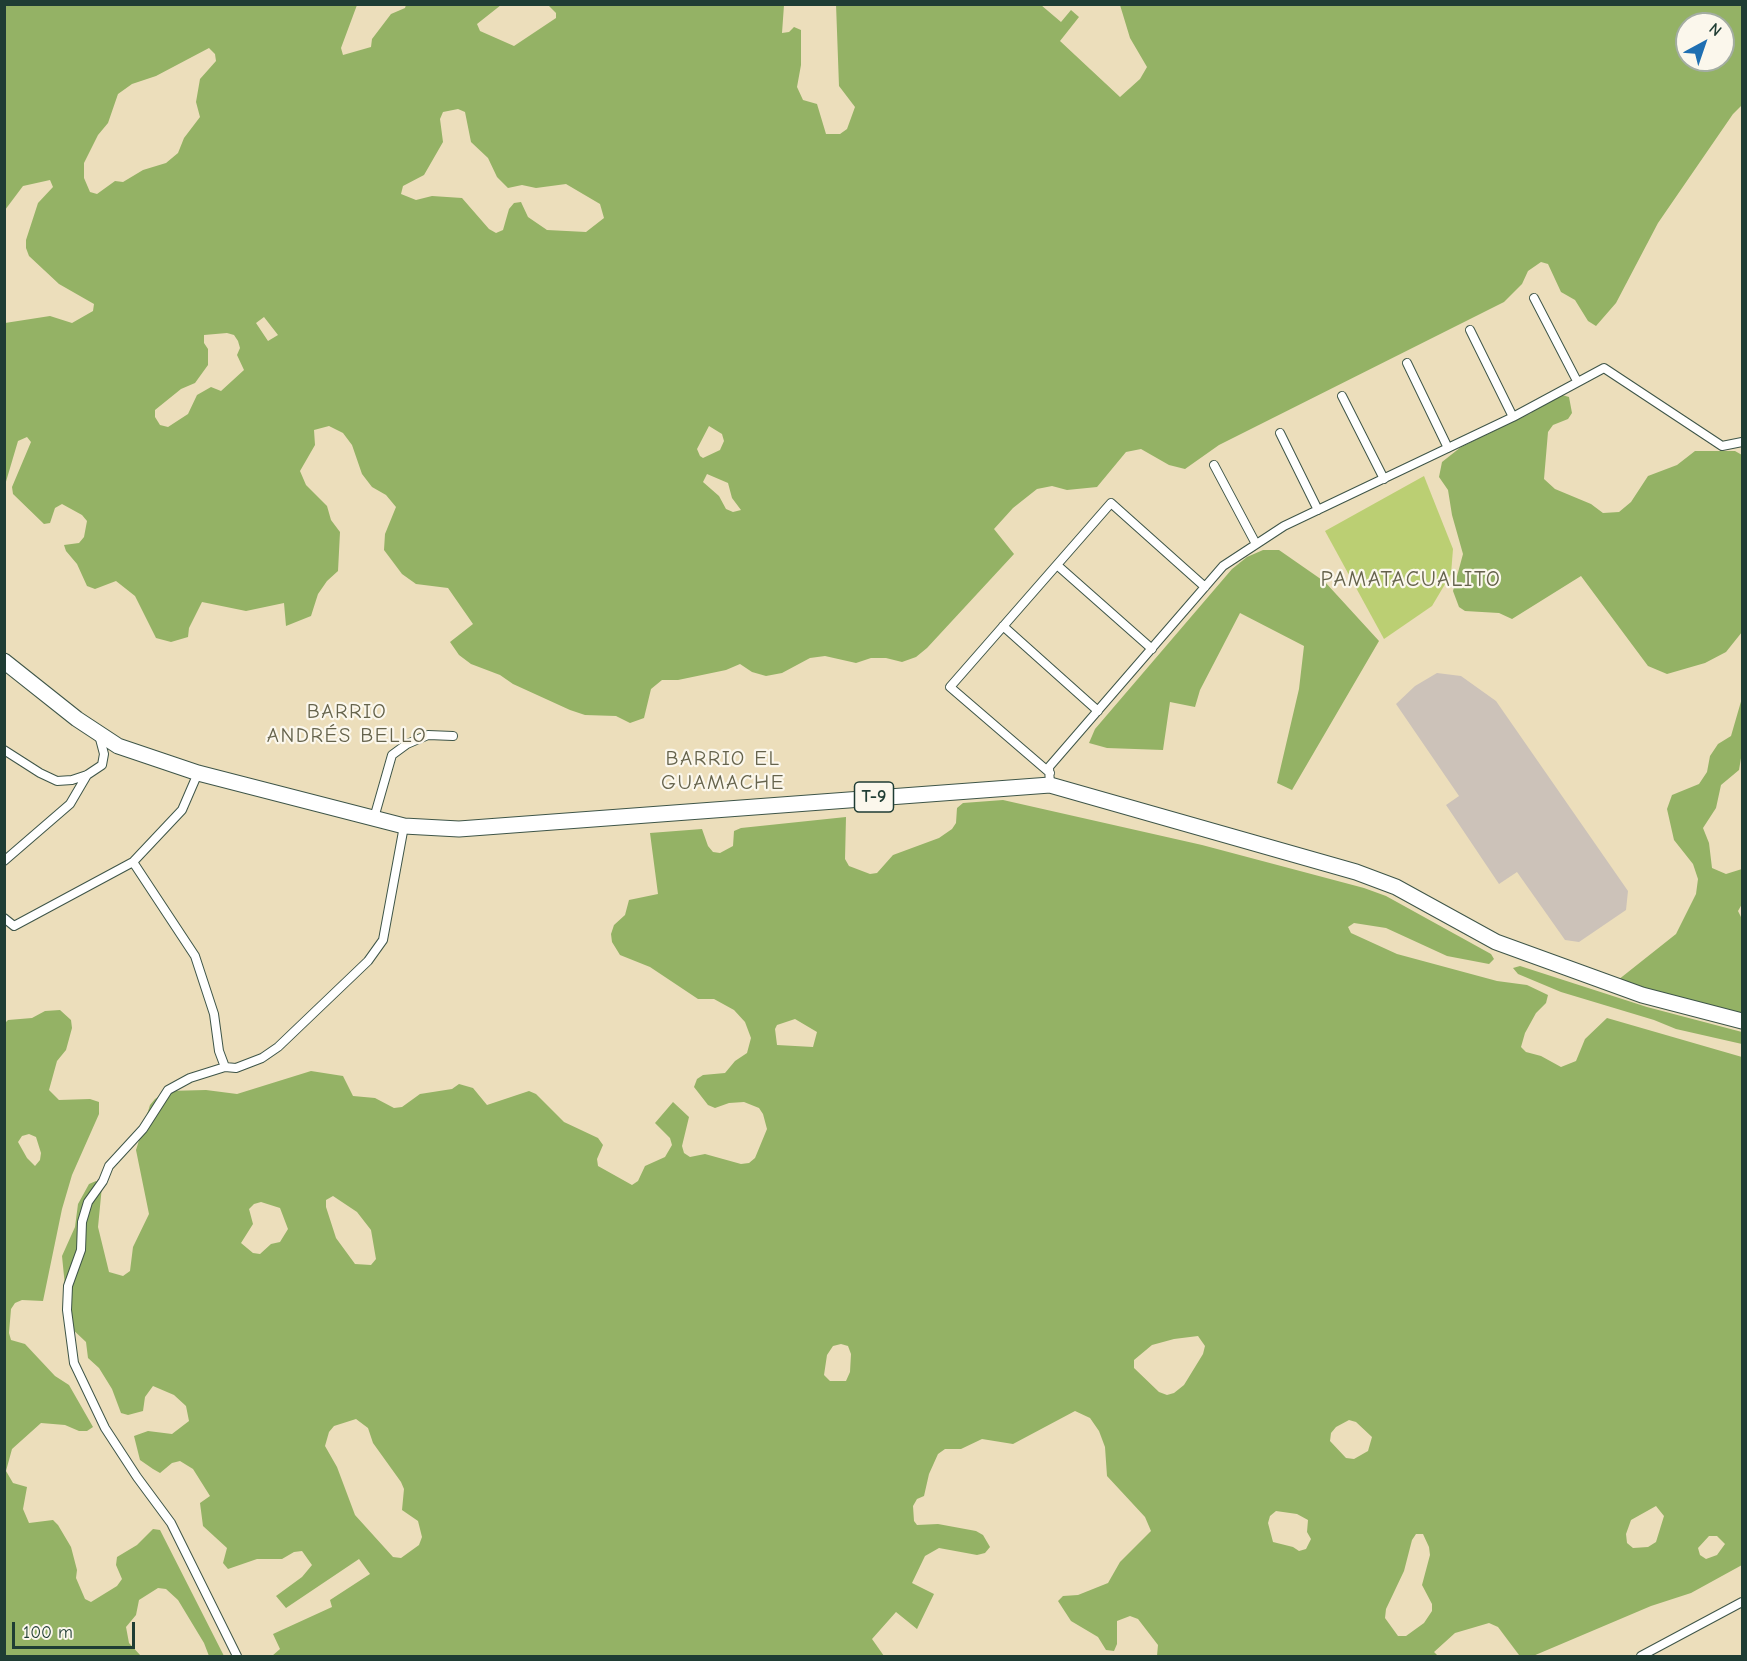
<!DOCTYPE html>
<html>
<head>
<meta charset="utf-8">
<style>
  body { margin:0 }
  #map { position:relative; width:1747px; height:1661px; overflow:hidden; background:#ecdebb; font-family:"Comic Neue",sans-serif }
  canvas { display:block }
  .frame { position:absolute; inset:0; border:6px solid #1f3d34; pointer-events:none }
  .north { position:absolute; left:1675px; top:12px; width:60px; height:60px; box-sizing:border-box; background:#fbf7ec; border:2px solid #a3ada2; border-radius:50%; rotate:40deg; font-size:16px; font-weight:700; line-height:24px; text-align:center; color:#1f3d34 }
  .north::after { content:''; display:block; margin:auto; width:21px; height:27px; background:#1f6fb2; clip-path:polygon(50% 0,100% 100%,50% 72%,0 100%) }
  .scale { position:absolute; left:12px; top:1622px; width:123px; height:27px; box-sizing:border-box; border:3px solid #1f3d34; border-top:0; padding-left:8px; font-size:18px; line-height:21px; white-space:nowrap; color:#1f3d34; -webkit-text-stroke:4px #fbf7ec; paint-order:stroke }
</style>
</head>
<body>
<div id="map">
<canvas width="1747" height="1661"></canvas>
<div class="frame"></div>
<div class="north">N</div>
<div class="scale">100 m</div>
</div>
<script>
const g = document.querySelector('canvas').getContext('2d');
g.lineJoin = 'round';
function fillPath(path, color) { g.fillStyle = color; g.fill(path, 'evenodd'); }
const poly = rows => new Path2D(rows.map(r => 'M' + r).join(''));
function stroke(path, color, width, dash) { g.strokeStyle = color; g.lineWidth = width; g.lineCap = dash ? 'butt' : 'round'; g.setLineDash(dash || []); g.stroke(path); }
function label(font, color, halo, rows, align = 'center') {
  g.font = font + ' "Comic Neue",sans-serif'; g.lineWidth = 4.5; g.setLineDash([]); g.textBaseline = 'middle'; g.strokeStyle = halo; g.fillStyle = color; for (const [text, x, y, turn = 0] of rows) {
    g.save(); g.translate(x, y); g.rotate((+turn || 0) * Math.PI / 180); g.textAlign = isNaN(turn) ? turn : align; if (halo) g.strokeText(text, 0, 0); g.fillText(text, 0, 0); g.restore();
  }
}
const industrial = poly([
  [1437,673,1461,676,1496,701,1628,891,1626,910,1579,942,1565,940,1517,872,1499,884,1446,805,1459,796,1396,704,1415,686]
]);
const green = poly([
  [1424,476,1453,549,1451,574,1432,606,1384,639,1325,531]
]);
const forest = poly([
  [574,4,784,5,782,33,789,32,794,27,801,30,801,65,797,87,803,100,817,104,826,134,840,134,847,129,855,107,839,86,836,4,1041,5,1061,22,1071,10,1079,17,1060,41,1120,97,1140,79,1147,67,1130,38,1120,5,1742,5,1742,105,1733,114,1658,223,1616,303,1596,326,1588,321,1575,300,1561,292,1548,264,1541,262,1528,271,1522,284,1504,302,1219,445,1185,469,1169,465,1141,449,1126,452,1097,487,1067,490,1052,486,1037,489,1013,508,994,529,1014,554,927,648,916,657,902,662,886,658,871,658,856,663,825,656,810,658,782,673,766,676,752,672,740,664,726,670,678,680,662,680,651,689,644,718,630,723,616,716,585,715,570,710,513,684,500,675,471,664,459,655,450,642,473,624,448,588,416,584,402,574,384,550,385,534,396,507,386,495,372,487,362,474,352,445,343,433,329,426,314,430,315,445,300,471,306,485,327,506,331,520,340,532,338,571,327,581,318,594,311,616,286,626,284,603,246,611,202,602,189,628,188,637,171,642,156,638,135,596,116,581,95,589,87,586,77,564,66,551,64,545,79,543,84,537,87,521,82,515,62,504,55,508,50,523,44,524,13,494,12,487,31,442,27,437,18,441,5,485,5,323,50,316,72,323,93,311,94,304,59,284,29,256,26,248,26,240,38,203,53,187,50,180,23,186,5,210,5,5,357,5,341,48,343,55,371,47,372,39,391,14,405,8,406,5,501,5,477,24,480,31,514,46,556,18,556,13,548,5],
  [1687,24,1723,24,1723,60,1687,60],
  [209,48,215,54,216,61,200,79,196,102,200,117,184,138,178,153,166,163,143,170,123,182,115,181,97,194,90,192,84,178,84,163,98,135,108,123,118,94,132,84,156,76],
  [458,109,465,112,471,142,488,158,497,177,508,188,522,185,536,188,566,184,600,204,604,218,586,232,547,230,528,217,521,202,514,203,509,209,503,230,496,233,489,229,462,198,432,196,416,200,401,194,403,186,424,175,443,142,440,119,443,112],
  [264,317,278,335,268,341,256,323],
  [227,333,234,335,238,341,240,348,237,355,244,370,221,391,211,387,197,395,188,414,168,427,160,425,155,417,155,410,181,389,195,383,208,365,208,349,204,343,204,335],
  [709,426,722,434,724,441,720,450,703,458,700,456,697,449],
  [707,474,728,483,732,498,741,510,733,512,726,509,719,496,703,482],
  [1562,395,1569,397,1572,413,1568,419,1553,425,1548,432,1544,479,1555,489,1591,504,1603,513,1619,512,1631,502,1648,476,1677,465,1695,451,1735,451,1742,455,1742,632,1726,652,1705,663,1667,674,1648,666,1581,576,1512,619,1499,613,1465,611,1459,607,1453,591,1463,554,1452,515,1448,490,1439,477,1442,462,1461,447,1531,413,1544,403],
  [1263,550,1279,550,1325,582,1379,641,1292,790,1277,783,1299,689,1304,646,1240,613,1200,690,1195,707,1170,702,1163,750,1107,748,1089,743,1095,729,1232,569,1247,557],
  [1742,698,1742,752,1739,770,1721,785,1716,808,1703,828,1709,843,1712,868,1726,874,1742,869,1742,904,1738,911,1742,919,1742,1014,1672,997,1618,980,1676,934,1696,894,1698,879,1693,864,1674,840,1667,809,1672,795,1699,784,1707,772,1710,756,1718,744,1731,736],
  [1003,800,1202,845,1364,888,1386,896,1491,954,1494,959,1489,964,1447,956,1386,928,1354,923,1348,927,1351,933,1397,954,1497,981,1527,985,1548,995,1546,1003,1536,1013,1525,1033,1521,1047,1526,1052,1541,1056,1561,1067,1576,1061,1585,1039,1607,1018,1742,1057,1742,1565,1691,1593,1651,1606,1533,1656,1519,1655,1498,1627,1489,1623,1455,1633,1434,1652,1438,1656,1157,1656,1158,1645,1138,1619,1130,1616,1117,1621,1117,1644,1114,1651,1106,1650,1098,1637,1071,1621,1058,1601,1063,1596,1078,1595,1108,1583,1120,1562,1151,1531,1145,1517,1107,1476,1105,1447,1099,1431,1090,1418,1075,1411,1013,1444,982,1439,961,1449,945,1449,938,1454,929,1474,924,1496,917,1499,913,1506,914,1521,917,1525,938,1524,976,1531,983,1535,990,1547,985,1553,977,1555,939,1548,925,1556,912,1583,934,1594,917,1629,896,1612,872,1639,884,1656,272,1656,280,1649,273,1634,332,1607,330,1600,370,1574,359,1559,286,1608,276,1596,302,1577,312,1565,302,1551,294,1552,282,1559,257,1559,228,1569,223,1563,227,1548,203,1526,200,1503,210,1496,193,1469,180,1461,172,1463,160,1473,153,1469,140,1460,134,1436,148,1431,172,1434,189,1421,186,1406,174,1395,153,1386,145,1397,143,1411,128,1415,121,1413,112,1389,99,1368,88,1358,86,1342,69,1326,62,1256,75,1227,78,1204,89,1184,96,1181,102,1186,98,1227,109,1272,123,1276,130,1271,133,1247,149,1214,136,1150,150,1105,155,1099,167,1091,206,1090,237,1094,311,1071,343,1076,353,1096,375,1098,394,1108,402,1107,420,1094,452,1089,459,1084,473,1088,487,1105,529,1091,536,1094,564,1122,598,1138,603,1145,597,1159,598,1166,632,1185,638,1181,645,1166,665,1157,672,1145,670,1138,655,1123,673,1102,689,1117,682,1146,684,1153,690,1157,705,1154,741,1164,749,1163,755,1158,767,1129,763,1114,759,1108,744,1102,729,1103,715,1108,708,1105,694,1087,697,1079,703,1075,725,1073,735,1061,747,1053,751,1038,745,1022,734,1010,714,999,698,999,650,967,620,955,612,942,611,934,614,925,625,915,629,900,658,894,650,833,702,829,708,846,713,852,720,853,733,846,734,831,741,828,846,817,845,859,849,866,870,874,877,873,893,855,939,838,952,829,956,823,957,808,963,803],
  [795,1019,817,1032,813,1047,777,1045,775,1029,777,1025],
  [333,1196,357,1212,371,1230,376,1259,371,1265,355,1264,336,1238,326,1207,326,1200],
  [261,1202,280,1208,288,1229,280,1242,271,1244,260,1254,253,1253,241,1243,253,1224,249,1209,254,1204],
  [1198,1336,1205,1346,1203,1354,1184,1385,1174,1393,1167,1395,1159,1392,1134,1368,1134,1360,1152,1345,1174,1339],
  [841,1344,848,1346,851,1354,850,1372,846,1381,830,1381,824,1375,827,1355,833,1346],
  [356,1419,368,1428,373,1443,401,1482,404,1489,402,1510,418,1521,422,1537,419,1545,401,1558,393,1557,355,1515,337,1467,325,1446,329,1432,334,1426],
  [1349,1420,1356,1422,1372,1437,1368,1451,1354,1459,1346,1458,1330,1441,1331,1433,1336,1427],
  [1656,1506,1664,1516,1656,1542,1648,1547,1633,1548,1627,1543,1626,1534,1631,1520],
  [1276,1511,1297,1514,1308,1520,1307,1532,1311,1539,1306,1549,1299,1551,1293,1547,1273,1542,1268,1523,1270,1516],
  [1416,1534,1423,1534,1429,1547,1430,1555,1422,1585,1432,1604,1432,1611,1424,1623,1406,1636,1398,1636,1385,1618,1386,1609,1404,1571,1412,1540],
  [1709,1536,1717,1536,1725,1544,1717,1555,1706,1559,1700,1555,1698,1548],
  [1520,966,1647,1007,1742,1032,1742,1044,1676,1029,1654,1020,1561,992,1518,974,1513,968],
  [60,1010,71,1020,72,1028,66,1050,57,1061,49,1090,59,1100,90,1099,99,1102,99,1114,72,1175,62,1209,43,1301,22,1300,15,1303,11,1309,9,1333,11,1340,25,1344,55,1376,69,1385,93,1427,87,1431,79,1431,65,1425,41,1423,12,1449,6,1471,13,1483,27,1487,23,1509,29,1523,53,1520,58,1525,71,1547,77,1570,76,1578,85,1599,91,1602,117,1586,122,1579,116,1565,117,1557,137,1545,153,1529,160,1530,224,1656,209,1656,204,1643,178,1600,166,1589,158,1588,139,1600,136,1615,126,1627,129,1643,141,1656,5,1656,5,1023,8,1020,32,1018,45,1011],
  [29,1134,36,1137,41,1153,40,1160,35,1166,27,1158,18,1142,22,1136]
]);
const street = poly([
  [1534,298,1577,381],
  [1470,330,1513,417],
  [1407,363,1448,448],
  [1342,396,1384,479],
  [1280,433,1318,510],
  [1214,465,1256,544],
  [1057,565,1152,649],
  [1003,626,1098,711],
  [4,750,40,773,57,781,72,780,87,775,102,765,104,754,99,735],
  [1050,773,950,687,1111,503,1205,587],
  [1050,785,1049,767,1223,566,1284,526,1513,417,1604,368,1722,446,1742,442],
  [374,818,392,755,407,744,428,735,453,736],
  [4,861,70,804,87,775],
  [133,862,195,956,214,1014,219,1051,225,1067,236,1068,262,1058,278,1047,368,961,383,940,404,826],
  [4,918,14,926,133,862,182,810,198,773],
  [225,1067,190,1078,168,1090,143,1129,109,1166,103,1181,88,1202,82,1222,81,1250,68,1286,67,1310,74,1363,105,1428,137,1477,171,1523,237,1656],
  [1641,1656,1742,1602]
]);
const highway = poly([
  [4,661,77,719,118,746,198,773,404,826,459,829,1050,785,1356,872,1396,887,1496,942,1642,995,1742,1021]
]);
const shields = [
  [874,797,39]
];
const shieldNames = [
  ["T-9",874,797]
];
const neighbourhoodNames = [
  ["BARRIO",347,712],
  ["ANDRÉS BELLO",347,736],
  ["BARRIO EL",723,759],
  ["GUAMACHE",723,783]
];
const quarterNames = [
  ["PAMATACUALITO",1411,580]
];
fillPath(industrial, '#ccc2b9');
fillPath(green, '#bbcf73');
fillPath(forest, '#94b265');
stroke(street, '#3e5548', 10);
stroke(highway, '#3e5548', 17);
stroke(street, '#fff', 8);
stroke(highway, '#fff', 15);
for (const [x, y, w] of shields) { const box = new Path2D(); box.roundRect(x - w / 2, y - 15, w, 30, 4.5); g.fillStyle = '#fbf7ec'; g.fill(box); stroke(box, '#1f3d34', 1.5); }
label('bold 18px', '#1f3d34', null, shieldNames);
g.letterSpacing = '1.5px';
label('21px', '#65634c', '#fbf7ec', neighbourhoodNames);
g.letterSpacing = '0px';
g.letterSpacing = '1.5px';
label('22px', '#65634c', '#fbf7ec', quarterNames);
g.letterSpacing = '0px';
</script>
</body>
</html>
